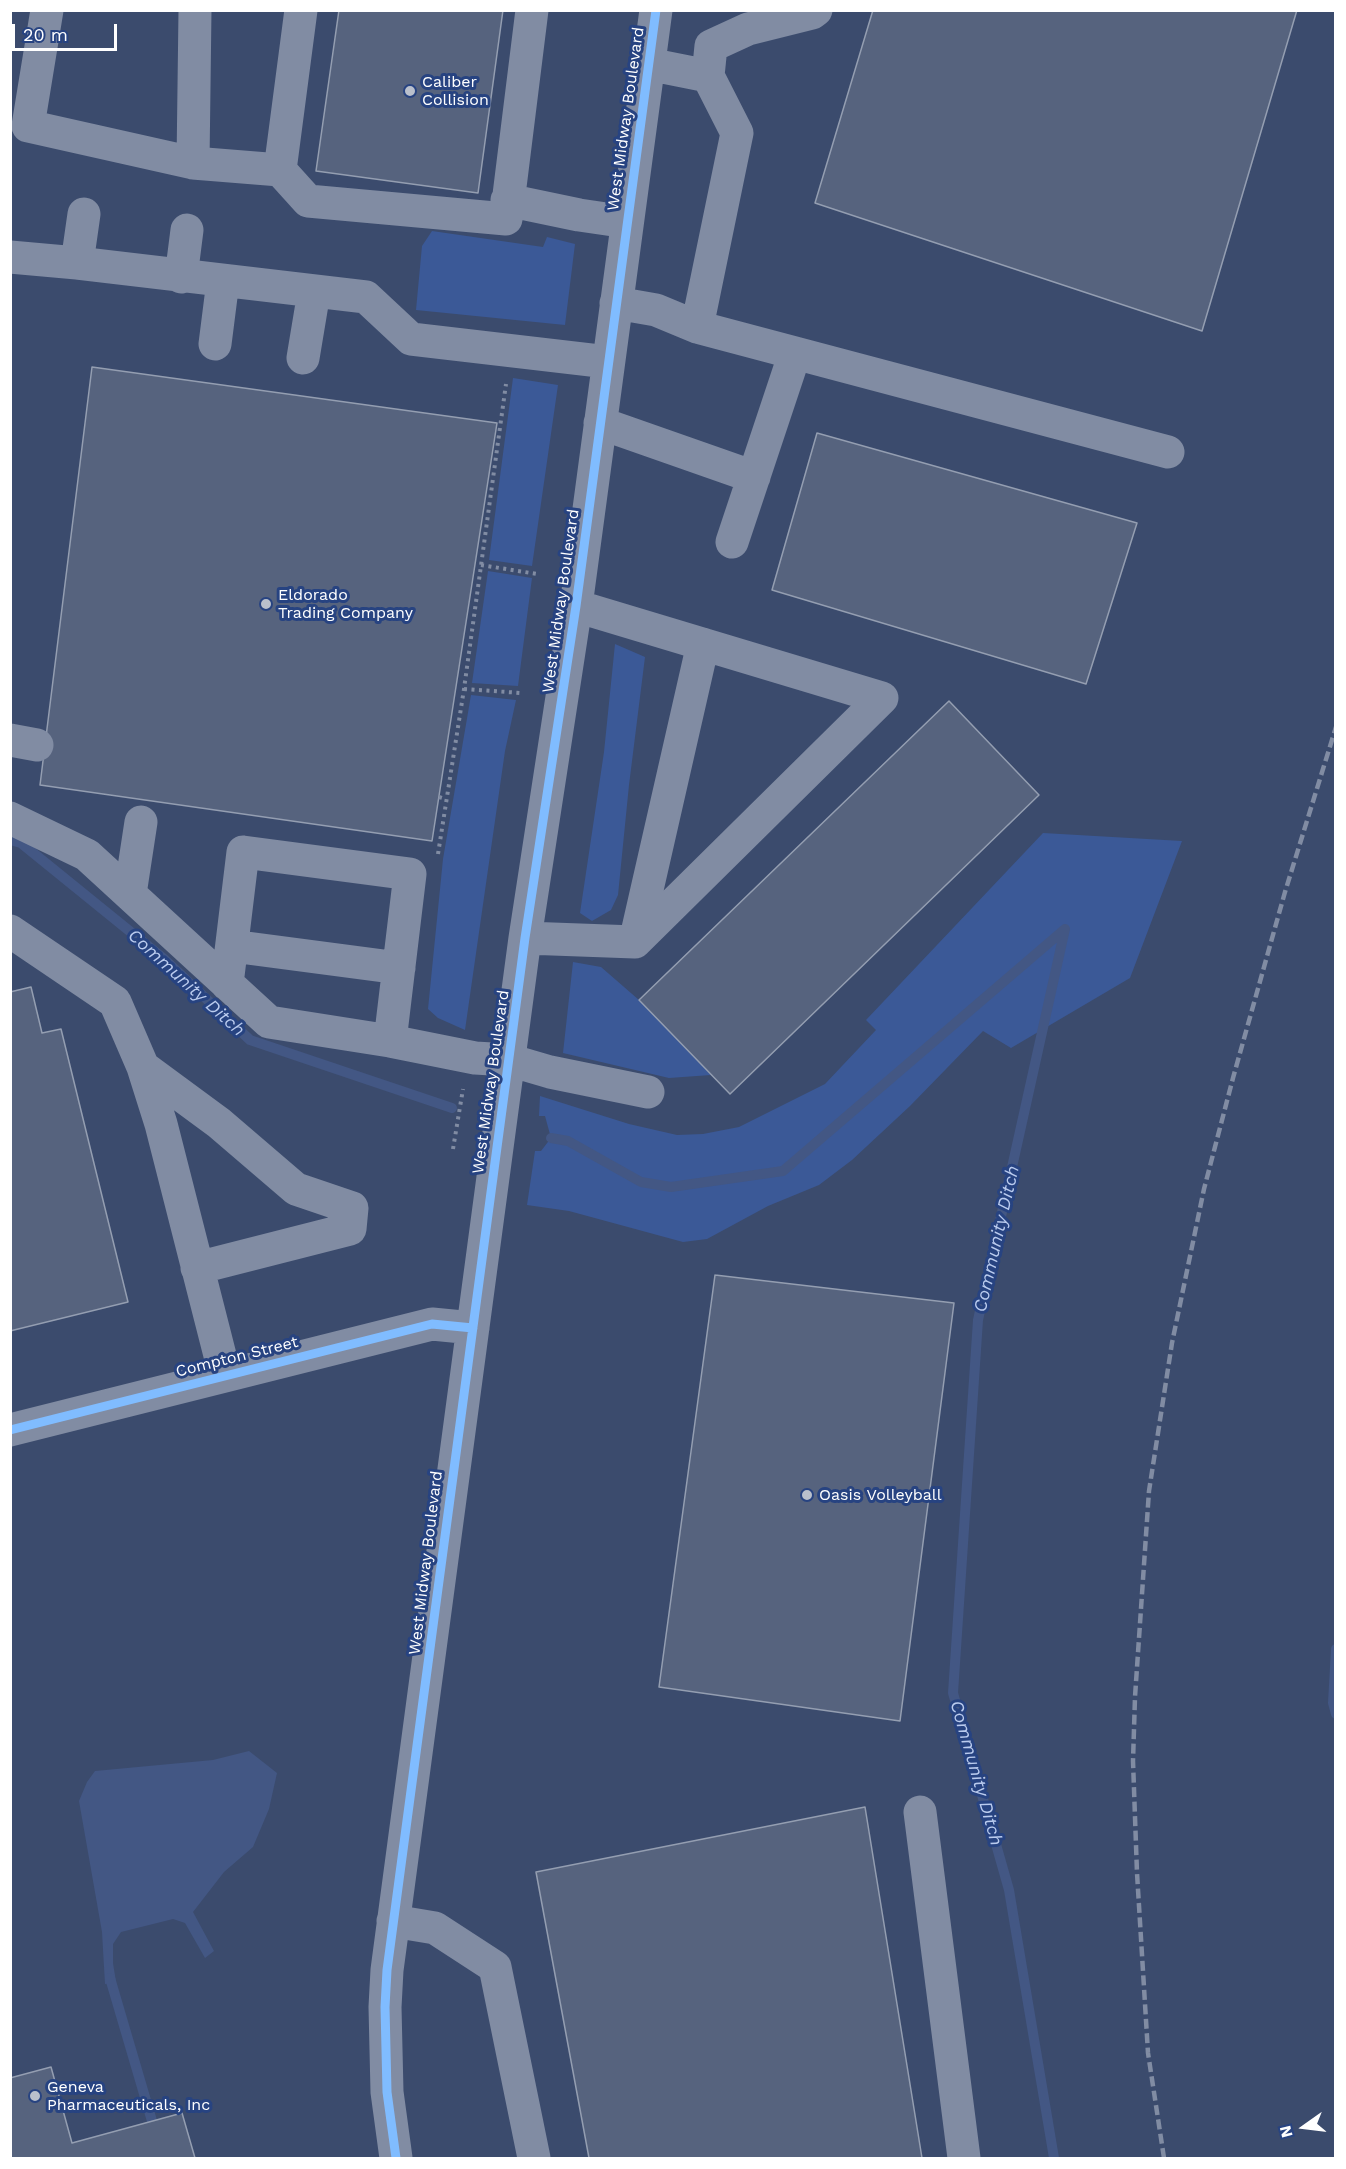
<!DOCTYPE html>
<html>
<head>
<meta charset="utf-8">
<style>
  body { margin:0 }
  #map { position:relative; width:1346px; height:2169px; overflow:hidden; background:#3b4b6d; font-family:"Work Sans",sans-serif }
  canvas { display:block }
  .frame { position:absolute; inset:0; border:12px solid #fff; pointer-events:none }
  .north { position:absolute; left:1274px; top:2097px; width:60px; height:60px; -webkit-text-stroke:4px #274381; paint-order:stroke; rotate:256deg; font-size:16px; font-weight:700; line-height:24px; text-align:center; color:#fff }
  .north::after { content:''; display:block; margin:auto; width:21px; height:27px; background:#fff; clip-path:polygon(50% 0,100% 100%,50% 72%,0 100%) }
  .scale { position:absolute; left:12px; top:24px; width:105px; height:27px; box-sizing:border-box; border:3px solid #fff; border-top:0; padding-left:8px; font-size:18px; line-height:21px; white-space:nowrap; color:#fff; -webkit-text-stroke:4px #274381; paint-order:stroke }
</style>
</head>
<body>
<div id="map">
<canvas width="1346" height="2169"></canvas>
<div class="frame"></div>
<div class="north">N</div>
<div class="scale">20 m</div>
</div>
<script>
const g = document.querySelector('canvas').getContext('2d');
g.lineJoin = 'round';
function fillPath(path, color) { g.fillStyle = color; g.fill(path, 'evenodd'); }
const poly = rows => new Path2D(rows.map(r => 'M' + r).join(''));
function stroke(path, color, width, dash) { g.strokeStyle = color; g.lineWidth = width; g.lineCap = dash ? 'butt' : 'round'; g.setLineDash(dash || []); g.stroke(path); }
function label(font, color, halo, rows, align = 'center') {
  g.font = font + ' "Work Sans",sans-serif'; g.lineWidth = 6; g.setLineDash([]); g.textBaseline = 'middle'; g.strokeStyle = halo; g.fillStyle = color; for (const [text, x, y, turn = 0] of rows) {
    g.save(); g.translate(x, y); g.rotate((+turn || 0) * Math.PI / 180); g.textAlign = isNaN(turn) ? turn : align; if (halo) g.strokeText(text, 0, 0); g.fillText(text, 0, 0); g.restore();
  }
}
const green = poly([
  [432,231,543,247,547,237,575,244,565,325,416,310,422,246],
  [513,378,558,385,532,566,489,560],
  [488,571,532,578,518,686,472,683],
  [615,644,645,657,629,785,618,895,611,910,592,921,580,913,604,752],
  [471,695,516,700,505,751,465,1030,438,1018,428,1009,443,859],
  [1043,833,1182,841,1130,978,1011,1048,983,1031,910,1106,852,1160,819,1185,768,1206,707,1239,683,1242,569,1211,527,1205,535,1151,541,1151,551,1138,545,1116,539,1116,540,1096,629,1124,677,1135,703,1134,739,1127,825,1084,876,1030,866,1020],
  [573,962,601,967,639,1000,711,1075,669,1078,563,1053]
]);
const water = poly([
  [249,1751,277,1773,269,1809,253,1847,224,1872,193,1912,214,1951,205,1958,185,1923,173,1919,121,1932,113,1944,113,1963,116,1982,105,1984,102,1932,79,1801,87,1782,95,1771,213,1760]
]);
const stream = poly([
  [10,840,21,843,164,959,250,1040,452,1108],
  [551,1138,568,1141,641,1182,671,1187,783,1171,1065,929,978,1320,953,1693,1009,1890,1054,2158],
  [1336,1649,1333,1703,1336,1714],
  [110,1978,152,2121]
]);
const building = poly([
  [339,10,503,10,478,193,316,171,339,10],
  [873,10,1297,10,1202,331,815,203,873,10],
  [92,367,497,423,432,841,40,785,92,367],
  [817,433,1137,523,1086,684,772,590,817,433],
  [949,701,1039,795,730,1094,639,1000,949,701],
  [31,987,42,1033,61,1029,128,1302,10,1331,10,992,31,987],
  [715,1275,954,1303,900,1721,659,1687,715,1275],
  [865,1807,922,2158,589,2158,536,1872,865,1807],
  [51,2067,72,2143,182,2113,195,2158,10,2158,10,2078,51,2067]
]);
const path = poly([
  [481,565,537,574],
  [464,689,521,693],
  [439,797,446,799],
  [438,854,464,689,506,384],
  [453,1149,463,1089]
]);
const minor = poly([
  [47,10,28,126,193,163,280,170,308,201,506,219,532,10],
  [648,64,708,76,737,133,697,327],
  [708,76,711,46,748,29,812,13,816,10],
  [193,163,195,10],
  [280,170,301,10],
  [507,200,579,215,627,222],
  [10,257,77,263,366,297,411,339,608,362],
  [77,263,84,214],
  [181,277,187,230],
  [616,303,656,310,697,327,1168,452],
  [215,344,223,281],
  [303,358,314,292],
  [600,423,754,477],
  [732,542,795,353],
  [10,740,37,745],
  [10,818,87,855,269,1022,390,1041,475,1058,509,1060,550,1072,648,1092],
  [130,894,141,822],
  [10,931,115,1002,143,1067,161,1124,225,1375],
  [525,938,635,942,882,698,576,606],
  [635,942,703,644],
  [232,946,399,968],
  [227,984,243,852,410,874,390,1041],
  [143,1067,219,1123,296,1189,352,1208,350,1229,197,1268],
  [10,1430,432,1324,473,1328],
  [920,1812,964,2158],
  [393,1921,435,1928,495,1967,534,2158],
  [396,2158,387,2092,385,2007,387,1970,525,938,576,606,656,10]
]);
const rail = poly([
  [1164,2158,1148,2053,1137,1873,1133,1761,1135,1697,1149,1491,1172,1343,1204,1189,1233,1078,1285,892,1336,727]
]);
const cycleway = poly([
  [10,1430,432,1324,473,1328],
  [396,2158,387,2092,385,2007,387,1970,525,938,576,606,656,10]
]);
const markers = [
  [410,91,6,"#bac0cc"],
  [266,604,6,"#bac0cc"],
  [807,1495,6,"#bac0cc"],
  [35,2096,6,"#bac0cc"]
];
const poiNames = [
  ["Caliber",422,82],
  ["Collision",422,100],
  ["Eldorado",278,595],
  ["Trading Company",278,613],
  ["Oasis Volleyball",819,1495],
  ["Geneva",47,2087],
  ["Pharmaceuticals, Inc",47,2105]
];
const streetNames = [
  ["West Midway Boulevard",626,119,-82],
  ["West Midway Boulevard",561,601,-82],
  ["West Midway Boulevard",491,1082,-82],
  ["Compton Street",237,1357,-14],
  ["West Midway Boulevard",426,1563,-83]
];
const waterNames = [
  ["Community Ditch",186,983,42],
  ["Community Ditch",997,1239,-77],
  ["Community Ditch",976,1773,74]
];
fillPath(green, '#3b5997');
fillPath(water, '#435784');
stroke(stream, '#435784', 10);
fillPath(building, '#56637e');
stroke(building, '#949eb1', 1.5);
stroke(path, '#818ca3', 4, [3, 4.5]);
stroke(minor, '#818ca3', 33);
stroke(rail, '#818ca3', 4.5, [10, 4.5]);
stroke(cycleway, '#80bcff', 9);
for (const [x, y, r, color] of markers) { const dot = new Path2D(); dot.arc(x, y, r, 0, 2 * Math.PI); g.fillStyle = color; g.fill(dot); stroke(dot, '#274381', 2); }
label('16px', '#fff', '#274381', poiNames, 'left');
label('16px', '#fff', '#274381', streetNames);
label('italic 18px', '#bacbee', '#274381', waterNames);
</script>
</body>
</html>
